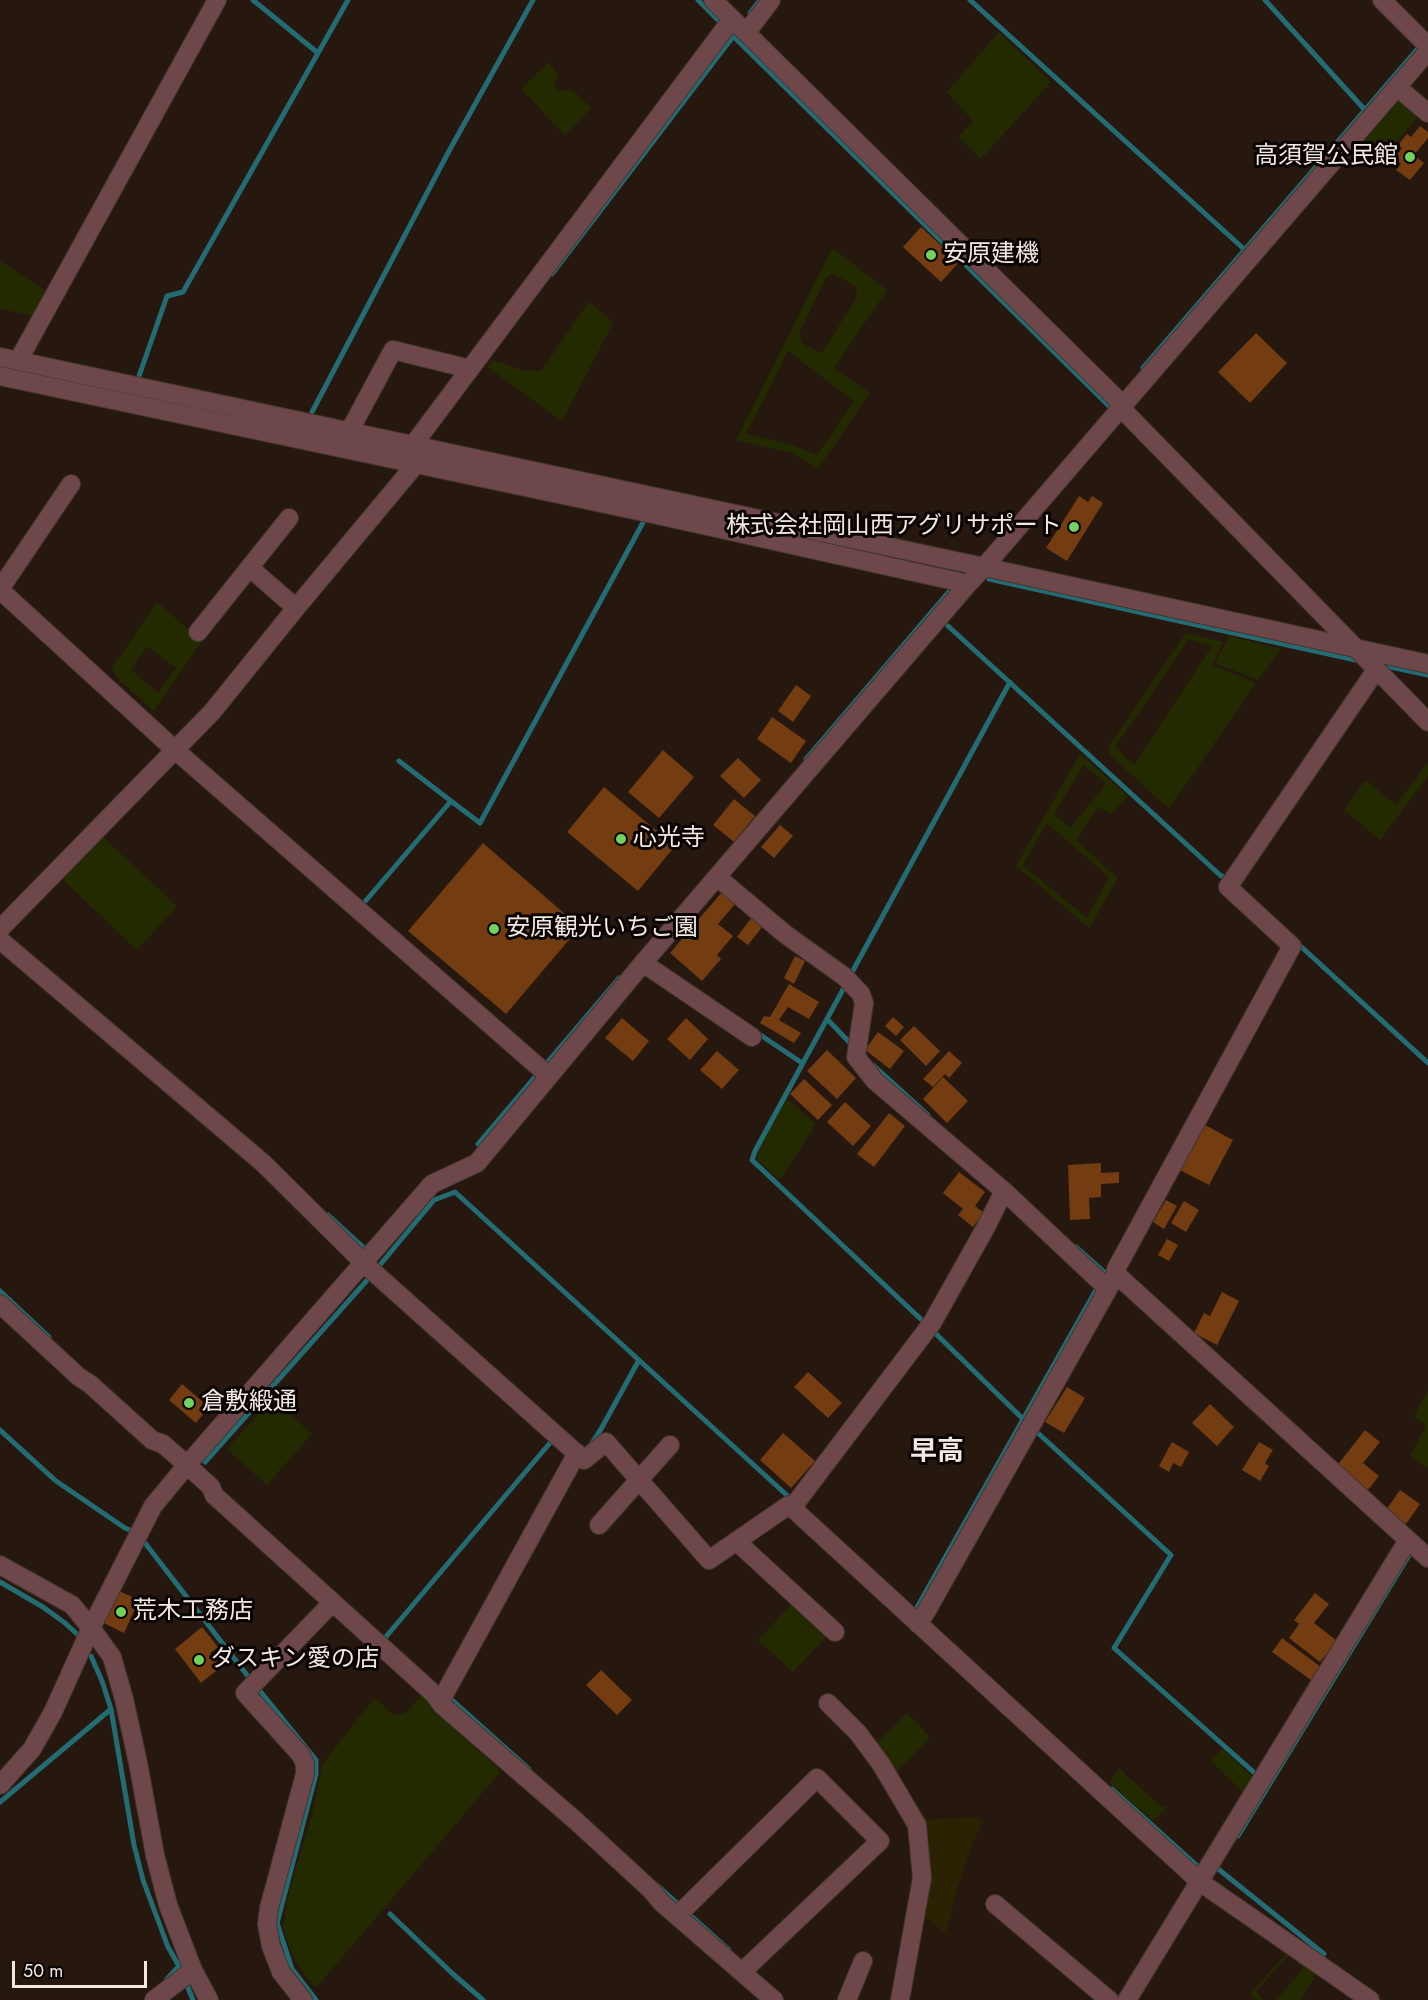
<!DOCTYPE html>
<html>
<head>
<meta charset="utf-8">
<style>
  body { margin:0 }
  #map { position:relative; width:1428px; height:2000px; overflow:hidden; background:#26180f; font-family:Jost,sans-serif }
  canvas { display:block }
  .scale { position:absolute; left:12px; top:1961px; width:135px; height:27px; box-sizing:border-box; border:3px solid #f2e8e2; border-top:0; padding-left:8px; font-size:18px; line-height:21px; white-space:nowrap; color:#f2e8e2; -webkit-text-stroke:4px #0a0503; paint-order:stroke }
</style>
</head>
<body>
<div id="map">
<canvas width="1428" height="2000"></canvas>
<div class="scale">50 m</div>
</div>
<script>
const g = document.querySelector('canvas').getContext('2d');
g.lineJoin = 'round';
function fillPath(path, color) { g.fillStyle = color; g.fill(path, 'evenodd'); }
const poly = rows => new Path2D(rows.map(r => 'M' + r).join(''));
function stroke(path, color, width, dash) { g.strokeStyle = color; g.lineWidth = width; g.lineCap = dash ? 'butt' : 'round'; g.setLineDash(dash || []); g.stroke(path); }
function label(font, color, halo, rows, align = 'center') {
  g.font = font + ' Jost,"Noto Sans JP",sans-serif'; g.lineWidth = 6; g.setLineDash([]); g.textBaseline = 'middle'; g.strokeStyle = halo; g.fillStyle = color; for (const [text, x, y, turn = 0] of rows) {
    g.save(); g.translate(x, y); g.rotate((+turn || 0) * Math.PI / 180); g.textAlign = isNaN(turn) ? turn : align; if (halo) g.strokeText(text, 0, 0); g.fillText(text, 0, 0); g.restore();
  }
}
const green = poly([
  [999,32,1051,82,981,159,958,137,973,121,947,92],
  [549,62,556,71,558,77,554,84,556,89,562,91,570,89,577,94,591,108,565,135,521,89],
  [1396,99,1418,117,1381,162,1359,144],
  [832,248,887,290,834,368,870,393,818,469,792,453,736,440],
  [832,273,856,287,857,297,823,351,818,352,802,343,799,333,826,278],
  [788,351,854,401,817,455,790,444,746,434],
  [0,261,49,293,35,316,0,309],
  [589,301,613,323,562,421,487,367,492,360,522,370,541,371],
  [157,602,202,641,154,711,117,678,112,668],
  [147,646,176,668,158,693,131,670],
  [1186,633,1223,642,1212,665,1256,683,1169,809,1109,754,1109,746],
  [1189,639,1212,646,1134,765,1115,747],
  [1229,636,1281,649,1258,680,1215,663],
  [1080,754,1128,796,1111,814,1098,807,1076,840,1118,878,1089,928,1016,866],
  [1084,765,1106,784,1070,828,1054,814],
  [1047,823,1109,877,1087,918,1023,865],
  [1428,762,1428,776,1380,840,1344,810,1365,780,1396,805],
  [101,835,177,906,137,950,61,878],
  [787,1099,816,1124,780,1180,758,1161,756,1153],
  [1428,1390,1428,1468,1410,1456,1426,1426,1414,1416],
  [272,1398,312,1434,267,1485,227,1449],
  [795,1600,830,1633,793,1672,758,1640],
  [423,1693,434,1710,501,1771,316,1988,302,1971,292,1955,283,1928,289,1891,312,1815,322,1765,374,1698,394,1715,406,1713],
  [907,1713,930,1737,893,1776,872,1749],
  [1222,1748,1255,1779,1245,1794,1211,1761],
  [1119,1768,1159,1805,1168,1807,1153,1821,1109,1782],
  [1293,1953,1315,1971,1314,1979,1300,2000,1276,2000,1304,1968,1292,1957,1286,1957,1256,1992,1264,2000,1257,2000,1250,1994,1285,1955]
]);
const sand = poly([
  [977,1817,982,1822,972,1846,957,1889,946,1934,921,1914,919,1820]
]);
const stream = poly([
  [253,0,318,53],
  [698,0,720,22],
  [970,0,1245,250],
  [1265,0,1365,110],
  [750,13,760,0],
  [732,35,1110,407],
  [552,274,735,34],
  [0,366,210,411],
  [1143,368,1421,45],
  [138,379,167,296,183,292,348,0],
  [312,412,449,151,533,0],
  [989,579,1360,661],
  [948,626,1220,875,1229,880],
  [1381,665,1428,675],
  [806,759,952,588],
  [399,761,451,801],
  [363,904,451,801,480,823,646,517],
  [1295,941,1428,1063],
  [850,976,1010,682],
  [846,984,755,1151,752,1160,926,1324],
  [827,1019,853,1046],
  [756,1032,802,1063],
  [873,1065,928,1115],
  [478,1144,619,978],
  [328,1215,364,1248],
  [1076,1247,1110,1277],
  [0,1291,49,1337],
  [932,1330,1025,1421],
  [0,1430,56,1481,125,1528,132,1531],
  [1039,1434,1171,1555,1114,1648,1258,1776],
  [590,1446,601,1429,639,1360],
  [205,1462,369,1278,434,1200,455,1192,791,1499],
  [145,1543,247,1675,316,1760,316,1774,277,1923,292,1969,316,2000],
  [0,1582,43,1607,65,1623,78,1635],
  [915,1611,1096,1290],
  [384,1639,555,1437],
  [91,1656,102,1681,111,1709,134,1845,143,1880,168,1947,179,1966,193,2000],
  [452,1700,529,1769],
  [1112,1789,1203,1871],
  [0,1802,111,1709],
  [1238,1836,1411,1552],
  [1217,1868,1324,1954],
  [658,1886,729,1950],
  [390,1914,454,1975,483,2000],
  [167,1979,179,1966]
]);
const building = poly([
  [1420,126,1428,132,1428,138,1414,155,1424,163,1410,180,1396,170,1401,164,1394,158,1402,148,1398,145,1407,134,1411,137],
  [921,227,959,262,941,282,903,247],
  [1256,333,1287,363,1250,403,1218,372],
  [1079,496,1088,502,1092,496,1103,503,1067,561,1046,548],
  [796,685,811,696,793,722,778,711],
  [772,717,806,741,791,763,757,739],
  [663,750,694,777,659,818,628,792],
  [738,758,761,780,744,798,720,776],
  [604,787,675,846,638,891,567,832],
  [734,799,755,816,734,842,713,825],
  [780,825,793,836,774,858,761,847],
  [483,843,580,927,506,1014,408,931],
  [722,892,735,904,718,924,733,936,717,955,721,959,702,981,670,953],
  [752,917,763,926,748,945,737,937],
  [795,956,805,961,794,984,784,978],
  [789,984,819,1002,809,1019,788,1007,779,1020,801,1033,794,1043,760,1023,764,1016,770,1017],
  [893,1017,904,1027,896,1036,885,1026],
  [622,1018,649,1041,633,1061,605,1038],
  [686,1018,708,1039,690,1060,667,1039],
  [914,1026,940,1051,926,1066,900,1040],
  [878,1032,904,1051,890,1069,865,1050],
  [827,1050,856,1078,837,1099,807,1071],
  [717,1051,739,1070,722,1089,700,1070],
  [949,1051,962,1063,949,1078,945,1074,933,1087,923,1079],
  [943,1077,968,1101,947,1123,923,1099],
  [804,1079,832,1105,818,1120,790,1094],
  [845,1102,871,1126,853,1146,827,1122],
  [889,1113,905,1126,874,1167,857,1154],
  [1205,1125,1233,1140,1209,1185,1180,1170],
  [1101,1163,1101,1173,1119,1172,1119,1183,1101,1184,1101,1197,1089,1198,1090,1219,1070,1220,1068,1165],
  [959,1172,985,1192,975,1206,984,1213,973,1227,958,1215,963,1209,943,1193],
  [1166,1200,1177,1206,1164,1229,1153,1222],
  [1184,1201,1199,1210,1186,1232,1171,1223],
  [1167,1239,1178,1245,1169,1261,1158,1255],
  [1222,1292,1239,1301,1217,1345,1194,1333,1204,1313,1210,1316],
  [808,1372,842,1403,828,1418,794,1387],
  [182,1384,209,1407,196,1423,169,1400],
  [1067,1387,1085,1398,1064,1433,1045,1422],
  [1210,1404,1234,1427,1217,1446,1192,1423],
  [1365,1430,1380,1442,1363,1463,1379,1476,1367,1491,1336,1467],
  [783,1433,815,1461,791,1488,760,1460],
  [1172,1442,1189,1452,1181,1467,1173,1463,1169,1472,1159,1466],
  [1259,1442,1273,1450,1265,1463,1269,1466,1260,1481,1242,1470],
  [1400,1490,1420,1504,1406,1524,1386,1510],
  [119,1591,139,1600,124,1633,104,1623],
  [1315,1593,1329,1604,1314,1623,1337,1641,1320,1662,1289,1638,1299,1624,1294,1620],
  [202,1627,218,1647,210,1653,221,1667,201,1683,175,1649],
  [1282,1638,1321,1667,1311,1680,1272,1652],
  [601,1670,632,1700,617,1715,586,1685]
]);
const street = poly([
  [713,0,1123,405],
  [1382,0,1428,46],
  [747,32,771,0],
  [1397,87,1428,113],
  [0,357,984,567,1428,664],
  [18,361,217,0],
  [0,376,653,514,968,584],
  [1121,408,1428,722],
  [349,432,393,350,470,369],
  [413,445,732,19],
  [250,568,296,608],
  [0,589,71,484],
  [0,590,174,749,549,1076],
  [198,632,289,518],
  [717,877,785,934,845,977,861,994,864,1003,856,1057,875,1081,1004,1191,1108,1289],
  [0,929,212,712,296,608,416,464,418,455],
  [0,940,263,1163,369,1268,584,1460,606,1442,709,1560,789,1505,1200,1882,1370,2000],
  [643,963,752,1037],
  [1116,1274,1428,1558],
  [0,1304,79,1377,90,1384,152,1440,163,1444,187,1465,211,1487,214,1495,434,1694,443,1706,576,1821,651,1890,662,1903,774,2000],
  [792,1508,932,1323,986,1227,1004,1191],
  [599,1525,670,1445],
  [736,1541,835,1632],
  [0,1565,72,1605,91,1628,112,1657,124,1699,138,1763,155,1855,168,1905,193,1970,209,2000],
  [918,1624,926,1612,1108,1289,1116,1274,1116,1269,1292,946,1228,887,1376,670],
  [440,1702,577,1453],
  [828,1703,858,1733,881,1764,917,1825,922,1878,900,2000],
  [0,1785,32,1749,53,1712,91,1628,153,1506,187,1465,432,1184,477,1163,643,963,968,584,984,567,1428,51],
  [995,1904,1109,2000],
  [677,1916,817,1778,880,1841,742,1972],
  [154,2000,193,1970],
  [303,2000,281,1972,271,1946,267,1924,269,1908,305,1774,305,1764,301,1755,245,1693,332,1603],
  [847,2000,863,1961],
  [1127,2000,1408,1540]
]);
const markers = [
  [1410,157,6,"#73d25c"],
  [931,255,6,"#73d25c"],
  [1074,527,6,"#73d25c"],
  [621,839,6,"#73d25c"],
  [494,929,6,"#73d25c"],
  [189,1403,6,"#73d25c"],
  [121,1612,6,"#73d25c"],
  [199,1660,6,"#73d25c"]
];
const poiNames = [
  ["高須賀公民館",1398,157,"right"],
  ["安原建機",943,255],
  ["株式会社岡山西アグリサポート",1062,527,"right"],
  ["心光寺",633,839],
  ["安原観光いちご園",506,929],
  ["倉敷緞通",201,1403],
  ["荒木工務店",133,1612],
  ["ダスキン愛の店",211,1660]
];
const quarterNames = [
  ["早高",937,1453]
];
fillPath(green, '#232a00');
fillPath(sand, '#2a2202');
stroke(stream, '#246c74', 5);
fillPath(building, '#733c11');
stroke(street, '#43352d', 20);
stroke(street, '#6d474a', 18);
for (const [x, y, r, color] of markers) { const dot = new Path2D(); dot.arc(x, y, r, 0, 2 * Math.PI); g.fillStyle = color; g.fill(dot); stroke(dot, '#0a0503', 2); }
label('24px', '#f2e8e2', '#0a0503', poiNames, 'left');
label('bold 27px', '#f2e8e2', '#0a0503', quarterNames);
</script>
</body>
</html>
